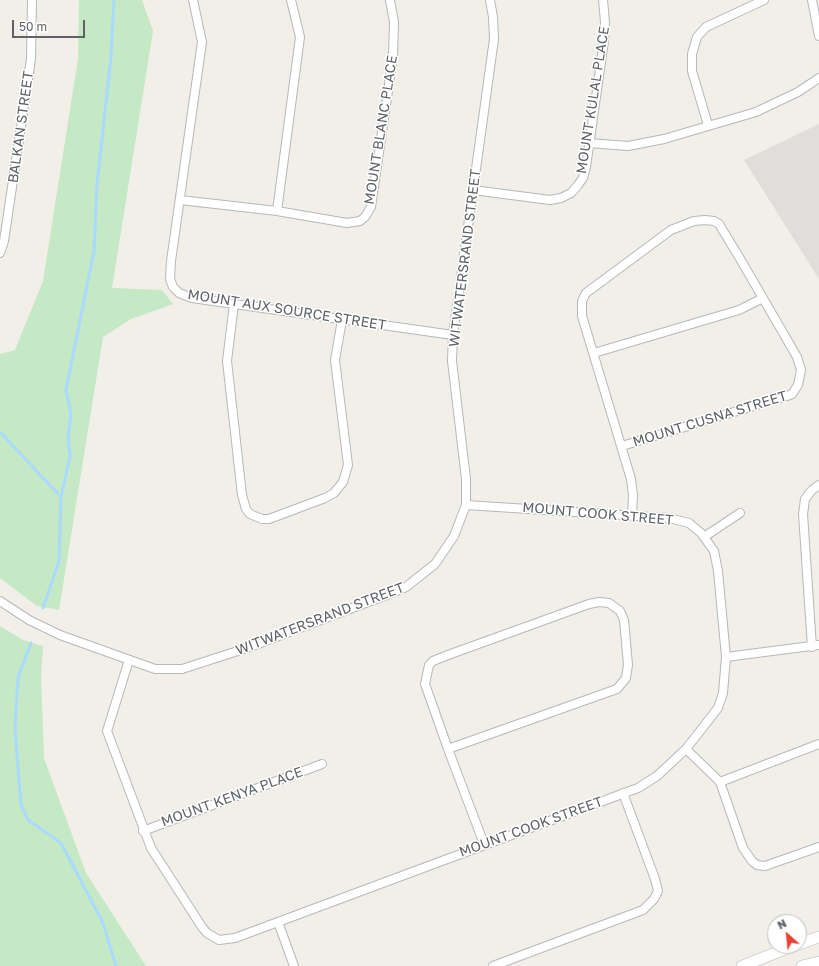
<!DOCTYPE html>
<html>
<head>
<meta charset="utf-8">
<style>
  body { margin:0 }
  #map { position:relative; width:819px; height:966px; overflow:hidden; background:#f1efe8; font-family:"Golos Text",sans-serif }
  canvas { display:block }
  .north { position:absolute; left:767px; top:914px; width:40px; height:40px; box-sizing:border-box; background:#fff; border:1px solid #bfc1c3; border-radius:50%; rotate:333deg; font-size:11px; font-weight:700; line-height:16px; text-align:center; color:#5f6368 }
  .north::after { content:''; display:block; margin:auto; width:14px; height:18px; background:#ea4335; clip-path:polygon(50% 0,100% 100%,50% 72%,0 100%) }
  .scale { position:absolute; left:12px; top:20px; width:73px; height:18px; box-sizing:border-box; border:2px solid #5f6368; border-top:0; padding-left:5px; font-size:12px; line-height:14px; white-space:nowrap; color:#5f6368; -webkit-text-stroke:3px #fff; paint-order:stroke }
</style>
</head>
<body>
<div id="map">
<canvas width="819" height="966"></canvas>
<div class="north">N</div>
<div class="scale">50 m</div>
</div>
<script>
const g = document.querySelector('canvas').getContext('2d');
g.lineJoin = 'round';
function fillPath(path, color) { g.fillStyle = color; g.fill(path, 'evenodd'); }
const poly = rows => new Path2D(rows.map(r => 'M' + r).join(''));
function stroke(path, color, width, dash) { g.strokeStyle = color; g.lineWidth = width; g.lineCap = dash ? 'butt' : 'round'; g.setLineDash(dash || []); g.stroke(path); }
function label(font, color, halo, rows, align = 'center') {
  g.font = font + ' "Golos Text",sans-serif'; g.lineWidth = 3; g.setLineDash([]); g.textBaseline = 'middle'; g.strokeStyle = halo; g.fillStyle = color; for (const [text, x, y, turn = 0] of rows) {
    g.save(); g.translate(x, y); g.rotate((+turn || 0) * Math.PI / 180); g.textAlign = isNaN(turn) ? turn : align; if (halo) g.strokeText(text, 0, 0); g.fillText(text, 0, 0); g.restore();
  }
}
const industrial = poly([
  [819,124,819,279,744,160]
]);
const green = poly([
  [79,0,142,0,153,31,112,288,162,290,173,304,131,319,103,337,59,610,37,606,0,578,0,354,15,350,43,281,78,59],
  [0,626,23,640,43,646,41,676,44,758,86,873,146,966,0,966]
]);
const stream = poly([
  [0,432,61,497,59,561,43,608],
  [61,497,70,456,68,438,71,414,66,390,94,251,97,184,111,57,114,0],
  [31,643,18,677,15,728,21,805,28,820,61,843,103,923,116,966]
]);
const minor = poly([
  [193,0,202,42,171,261,170,279,173,287,179,293,192,298,453,335],
  [812,0,819,36],
  [708,125,692,71,692,54,697,37,706,27,764,0],
  [589,143,628,146,664,139,756,112,798,92,819,78],
  [473,190,550,200,561,198,571,193,578,185,583,178,586,167,604,41,605,22,603,0],
  [180,200,277,211,347,223,360,221,365,217,371,207,393,57,394,22,390,0],
  [277,211,300,37,291,0],
  [0,253,4,241,31,59,32,0],
  [234,304,227,361,242,495,246,509,250,514,262,519,269,519,325,498,334,493,343,482,348,465,335,360,342,320],
  [594,353,739,310,763,298],
  [622,446,787,396,792,394,798,385,801,370,797,357,742,262,719,224,714,221,705,220,694,221,671,230,586,293,582,301,582,316,631,479,633,495,632,515],
  [704,537,740,513],
  [0,601,29,620,60,635,155,669,182,669,247,648,384,596,406,587,435,564,454,536,466,505,466,479,452,361,453,335,494,39,493,17,490,0],
  [812,647,803,514,805,499,812,490,819,485],
  [726,657,819,645],
  [129,660,107,731,151,848,202,927,207,933,219,940,235,938,638,788,657,776,686,749,718,708,723,693,726,657,718,571,714,551,709,544,701,533,689,523,669,518,466,505],
  [448,749,617,689,626,678,628,665,624,620,620,611,609,603,599,602,589,604,448,655,433,661,429,665,425,684,448,749,484,844],
  [686,749,720,782,819,744],
  [720,782,743,848,752,861,757,865,765,866,819,847],
  [143,831,322,764],
  [278,922,294,966],
  [493,966,643,910,654,899,658,891,655,879,623,793]
]);
const secondary = poly([
  [799,944,819,937],
  [742,966,793,946],
  [802,966,819,962]
]);
const streetNames = [
  ["MOUNT KULAL PLACE",593,100,-81],
  ["BALKAN STREET",21,127,-82],
  ["MOUNT BLANC PLACE",381,130,-81],
  ["WITWATERSRAND STREET",465,258,-83],
  ["MOUNT AUX SOURCE STREET",287,310,9],
  ["MOUNT CUSNA STREET",710,419,-17],
  ["MOUNT COOK STREET",598,514,5],
  ["WITWATERSRAND STREET",320,619,-21],
  ["MOUNT KENYA PLACE",232,797,-20],
  ["MOUNT COOK STREET",531,827,-20]
];
fillPath(industrial, '#e0deda');
fillPath(green, '#c5e8c5');
stroke(stream, '#aadaff', 3);
stroke(minor, '#b5b8bc', 10);
stroke(secondary, '#b6babf', 12);
stroke(minor, '#fff', 8);
stroke(secondary, '#fff', 11);
label('14px', '#5f6368', '#fff', streetNames);
</script>
</body>
</html>
